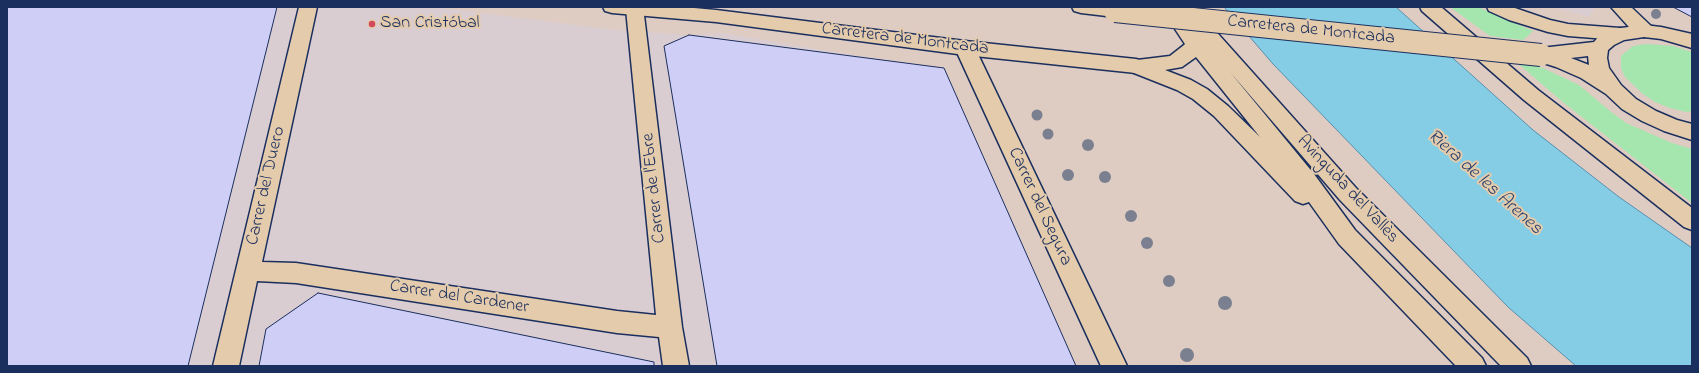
<!DOCTYPE html>
<html>
<head>
<meta charset="utf-8">
<style>
  body { margin:0 }
  #map { position:relative; width:1699px; height:373px; overflow:hidden; background:#deccc2; font-family:"Indie Flower",sans-serif }
  canvas { display:block }
  .frame { position:absolute; inset:0; border:8px solid #1b2f5e; pointer-events:none }
</style>
</head>
<body>
<div id="map">
<canvas width="1699" height="373"></canvas>
<div class="frame"></div>
</div>
<script>
const g = document.querySelector('canvas').getContext('2d');
g.lineJoin = 'round';
function fillPath(path, color) { g.fillStyle = color; g.fill(path, 'evenodd'); }
const poly = rows => new Path2D(rows.map(r => 'M' + r).join(''));
function stroke(path, color, width, dash) { g.strokeStyle = color; g.lineWidth = width; g.lineCap = dash ? 'butt' : 'round'; g.setLineDash(dash || []); g.stroke(path); }
function label(font, color, halo, rows, align = 'center') {
  g.font = font + ' "Indie Flower",sans-serif'; g.lineWidth = 4; g.setLineDash([]); g.textBaseline = 'middle'; g.strokeStyle = halo; g.fillStyle = color; for (const [text, x, y, turn = 0] of rows) {
    g.save(); g.translate(x, y); g.rotate((+turn || 0) * Math.PI / 180); g.textAlign = isNaN(turn) ? turn : align; if (halo) g.strokeText(text, 0, 0); g.fillText(text, 0, 0); g.restore();
  }
}
const built = poly([
  [7,7,434,7,615,30,689,35,724,33,840,53,944,68,1076,366,7,366],
  [1551,7,1595,7,1589,17]
]);
const green = poly([
  [1450,7,1478,7,1533,31,1523,40,1490,36],
  [1647,44,1673,46,1692,52,1692,111,1686,112,1670,108,1655,102,1643,94,1625,77,1621,68,1621,56,1633,46],
  [1515,61,1543,68,1579,85,1610,111,1626,123,1672,143,1692,149,1692,203,1564,103]
]);
const water = poly([
  [1224,7,1396,7,1533,130,1619,197,1692,248,1692,366,1576,366,1508,307,1273,64,1224,7]
]);
const building = poly([
  [7,7,277,7,188,366,7,366,7,7],
  [1673,7,1692,7,1692,17,1673,7],
  [689,35,944,68,1076,366,717,366,664,46,689,35],
  [318,293,654,362,654,366,259,366,266,329,318,293]
]);
const minor = poly([
  [299,7,317,7,262,262,296,263,617,311,656,315,626,9,627,7,643,7,682,327,689,366,663,366,659,337,617,333,296,283,257,281,239,366,213,366,299,7],
  [1611,7,1631,7,1651,26,1653,31,1651,36,1644,37,1637,36,1611,7],
  [965,41,972,43,975,48,1127,366,1101,366,955,48,958,43,965,41]
]);
const tertiary = poly([
  [603,7,683,7,716,10,965,41,1136,59,1143,61,1146,66,1143,71,1136,73,965,55,716,22,612,13,605,11,603,7],
  [1072,7,1122,7,1124,11,1122,15,1115,17,1081,13,1074,11,1072,7],
  [1644,25,1661,27,1692,34,1692,48,1661,39,1644,37,1624,40,1614,45,1608,50,1607,58,1609,68,1621,85,1636,99,1656,111,1677,120,1692,124,1692,140,1664,131,1642,121,1622,109,1606,94,1581,78,1556,67,1534,60,1531,55,1534,50,1541,48,1594,42,1600,35,1613,29,1644,25],
  [1588,56,1589,65,1571,58,1588,56]
]);
const secondary = poly([
  [1175,7,1194,7,1356,188,1527,358,1531,366,1501,366,1340,200,1230,72,1314,174,1355,230,1482,358,1486,366,1456,366,1339,244,1309,202,1303,204,1295,201,1214,116,1193,99,1177,90,1129,71,1126,66,1129,61,1170,56,1184,45,1185,44,1175,29,1177,25,1184,23,1188,24,1175,7],
  [1196,57,1260,137,1228,106,1207,89,1191,80,1165,70,1182,67,1196,57],
  [1420,7,1441,7,1538,90,1692,208,1692,230,1684,227,1524,100,1422,11,1420,7],
  [1487,7,1512,7,1550,20,1568,24,1620,28,1627,29,1630,34,1627,39,1620,40,1568,36,1548,32,1509,20,1489,11,1487,7]
]);
const tertiaryBridge = poly([
  [1115,11,1541,55]
]);
const trees = [
  [1656,14,5],
  [1037,115,5.5],
  [1048,134,5.5],
  [1088,145,6],
  [1068,175,6],
  [1105,177,6],
  [1131,216,6],
  [1147,243,6],
  [1169,281,6],
  [1225,303,7],
  [1187,355,7]
];
const markers = [
  [372,24,4,"#d1495b"]
];
const poiNames = [
  ["San Cristóbal",380,24]
];
const streetNames = [
  ["Carretera de Montcada",1311,31,6],
  ["Carretera de Montcada",905,40,7],
  ["Carrer del Duero",267,186,-77],
  ["Carrer de l'Ebre",655,188,-96],
  ["Avinguda del Vallès",1347,190,47],
  ["Carrer del Segura",1039,207,65],
  ["Carrer del Cardener",459,298,9]
];
const waterNames = [
  ["Riera de les Arenes",1484,183,42]
];
fillPath(built, '#dacdd2');
fillPath(green, '#a5e6af');
fillPath(water, '#84cde4');
stroke(water, '#5a8eae', 1);
fillPath(building, '#cfcef7');
stroke(building, '#1b2f5e', 1);
stroke(minor, '#1b2f5e', 3);
stroke(tertiary, '#1b2f5e', 3);
stroke(secondary, '#1b2f5e', 3);
fillPath(minor, '#e4cbac');
fillPath(tertiary, '#e4cbac');
fillPath(secondary, '#e4cbac');
stroke(tertiaryBridge, '#1b2f5e', 24, []);
stroke(tertiaryBridge, '#e4cbac', 22);
g.fillStyle = '#7a808f';
for (const [x, y, r] of trees) { g.beginPath(); g.arc(x, y, r, 0, 2 * Math.PI); g.fill(); }
for (const [x, y, r, color] of markers) { const dot = new Path2D(); dot.arc(x, y, r, 0, 2 * Math.PI); g.fillStyle = color; g.fill(dot); stroke(dot, '#e4cbac', 1.5); }
label('18px', '#1b2f5e', '#e4cbac', poiNames, 'left');
label('18px', '#1b2f5e', '#e4cbac', streetNames);
label('italic 19px', '#263f6b', '#e4cbac', waterNames);
</script>
</body>
</html>
